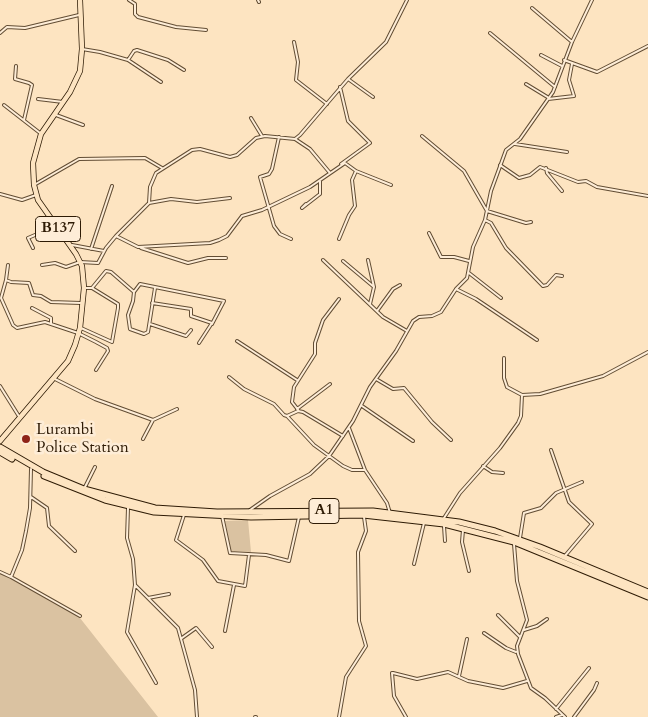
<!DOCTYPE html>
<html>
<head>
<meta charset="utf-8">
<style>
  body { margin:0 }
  canvas { display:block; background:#fde4c1 }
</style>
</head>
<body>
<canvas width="648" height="717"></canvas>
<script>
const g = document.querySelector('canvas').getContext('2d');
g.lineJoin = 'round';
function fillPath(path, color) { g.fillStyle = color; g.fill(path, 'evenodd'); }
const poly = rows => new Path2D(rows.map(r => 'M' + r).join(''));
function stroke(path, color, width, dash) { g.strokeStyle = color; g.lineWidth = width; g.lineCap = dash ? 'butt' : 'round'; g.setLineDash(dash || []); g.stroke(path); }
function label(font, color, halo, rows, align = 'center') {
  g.font = font + ' Cardo,serif'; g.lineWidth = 5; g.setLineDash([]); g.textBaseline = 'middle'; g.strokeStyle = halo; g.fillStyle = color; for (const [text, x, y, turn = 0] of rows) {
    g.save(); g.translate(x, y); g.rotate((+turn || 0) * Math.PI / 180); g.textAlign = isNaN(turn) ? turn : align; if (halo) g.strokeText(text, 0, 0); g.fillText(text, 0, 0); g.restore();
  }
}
const green = poly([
  [248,520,251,552,231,551,225,521],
  [0,571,71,611,80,618,158,717,0,717]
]);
const street = poly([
  [129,0,135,4,135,14,138,17,176,27,206,30],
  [258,0,259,2],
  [532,8,572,42],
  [0,33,7,27,25,28,79,15],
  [490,33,555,87],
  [294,42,298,62,296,80,327,104],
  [82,49,100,52,128,60,161,82],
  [541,55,562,66],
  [128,60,134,51,137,50,168,60,184,70],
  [564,60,597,72,648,46],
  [16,66,15,79,29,83,32,85,24,120],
  [348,79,373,97],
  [526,84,549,98],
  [340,87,348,121,370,143,341,164],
  [38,99,63,102],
  [548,99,574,96,569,80,572,64],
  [4,105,40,133],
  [56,115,83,125],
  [251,118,262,136],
  [422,136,464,171,487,211,526,223,531,222],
  [279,137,272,169,269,174,260,177,274,226,280,234,291,239],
  [295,139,310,149,330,173],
  [515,144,567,152],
  [500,165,519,178,530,175,540,167,578,182,586,181,597,187,648,196],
  [546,168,547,173,562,191],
  [34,185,79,159,145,158,162,168],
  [0,194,22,200,36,195],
  [149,203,171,199,197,202,230,198],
  [306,204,302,208,320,194,320,181],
  [485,220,491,223,506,248,543,286,547,285,556,275,562,276],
  [429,233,441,257,454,257,469,261],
  [116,236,149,203,150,187,156,173,192,150,200,149,230,157,237,155,256,138,265,136,295,139,300,135,348,79,386,42,407,0],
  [339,239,349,215,355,206,352,180,356,171],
  [72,245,104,251],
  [33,248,28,238,56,226],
  [141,248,188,263,208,258,226,258],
  [91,249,112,186],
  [323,260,383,317,407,331],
  [368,260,374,287],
  [343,261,374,287,370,304],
  [8,265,6,280,11,282,29,283,33,295,41,296,51,302,81,303],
  [42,265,55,263,66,267,80,262,98,263,106,248,116,236,138,247,210,243,219,240,227,236,242,216,262,210,310,187,345,163,356,171,391,185],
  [469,273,501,298],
  [6,280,1,298,13,325,17,328,45,322,78,333,96,342,107,348,108,351,96,370],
  [92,288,106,271,111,272,134,292,133,301,128,315,130,329,144,334,148,332,155,288],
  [456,289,476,299,537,340],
  [134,292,140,284,224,301,212,324],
  [152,303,191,309,191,316,212,323,199,343],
  [32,308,51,318,51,324],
  [377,311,393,289,400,285],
  [150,324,186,336,191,330],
  [81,328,112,342,118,308,118,304,92,288,84,288],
  [237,341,297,380],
  [504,358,504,378,507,387,522,395,540,394,603,376,648,352],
  [229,377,244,389,274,404,284,415,287,416,298,411,303,412,343,436],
  [55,379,95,399,153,420],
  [376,379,393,389,404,388,432,422,451,440],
  [0,386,20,418],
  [362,406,413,441],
  [297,409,330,384],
  [299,411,292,402,294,387,315,354,315,343,323,320,339,299],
  [287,416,314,445,343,466,352,470,365,470],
  [349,428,365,470,387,503,390,513],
  [143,439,153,420,177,409],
  [551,450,569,502,592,524,564,557],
  [483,466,492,472,503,473],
  [31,469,30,508,26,531,22,550,11,577,80,616],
  [84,489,95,467],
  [31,497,47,508,49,526,75,551],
  [128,508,127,538,133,559,135,585,127,632,156,683],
  [250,510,270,496,310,474,329,456,353,421,370,387,396,351,413,321,419,317,432,316,441,312,456,289,467,278,473,247,485,220,491,191,506,150,520,139,553,92,572,42,592,0],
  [184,515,176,540,203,560,218,581,245,586,249,555],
  [222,516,230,553,266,555,289,561,299,517],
  [444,518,460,493,500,448,518,423,521,416,522,395],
  [444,526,445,541],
  [463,530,462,542,469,571],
  [520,538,524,513,541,508,556,493,582,482],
  [514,544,517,581,527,620,517,646,518,654,531,688,545,698,565,717],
  [414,564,424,523],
  [0,572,11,577],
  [135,585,178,628,195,690,197,717],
  [148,598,169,594],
  [498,615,520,637],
  [524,630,537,626,547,619],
  [225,631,234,585],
  [484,633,506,648,516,652],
  [182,638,196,628,212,647],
  [459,676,467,639],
  [556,709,589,668],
  [255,717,256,717],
  [339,717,346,677,366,646,359,621,358,552,366,531,364,517],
  [406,717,394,696,392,673,393,673,417,679,448,672,468,681,503,688,527,681],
  [556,717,562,715],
  [574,717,594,690,597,683]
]);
const primary = poly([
  [0,441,68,361,75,345,80,328,84,288,82,266,76,254,38,200,34,185,33,163,41,134,70,92,80,71,82,49,80,0]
]);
const highway = poly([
  [0,447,43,472,84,489,155,508,217,512,373,511,459,522,495,531,540,547,648,592],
  [0,452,12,459],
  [44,476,105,500,154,512,251,517,363,515,444,524,514,542,648,597]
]);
const markers = [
  [26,439,5,"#8f2418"]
];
const shields = [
  [58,229,45],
  [324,511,30]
];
const shieldNames = [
  ["B137",58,229],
  ["A1",324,511]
];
const poiNames = [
  ["Lurambi",36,430],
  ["Police Station",36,448]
];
fillPath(green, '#dac2a1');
stroke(street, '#624d34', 4);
stroke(primary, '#2e1b05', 6);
stroke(highway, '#2e1b05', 7);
stroke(street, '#feedd7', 2);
stroke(primary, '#fde4c1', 4.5);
stroke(highway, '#fde4c1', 5);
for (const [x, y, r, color] of markers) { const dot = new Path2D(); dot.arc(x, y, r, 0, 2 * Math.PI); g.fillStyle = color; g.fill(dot); stroke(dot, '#feedd7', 2); }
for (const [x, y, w] of shields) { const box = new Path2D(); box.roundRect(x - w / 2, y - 12.5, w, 25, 4); g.fillStyle = '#feedd7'; g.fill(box); stroke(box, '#2e1b05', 1); }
label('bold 15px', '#2e1b05', null, shieldNames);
label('16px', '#2e1b05', '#feedd7', poiNames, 'left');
</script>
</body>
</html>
